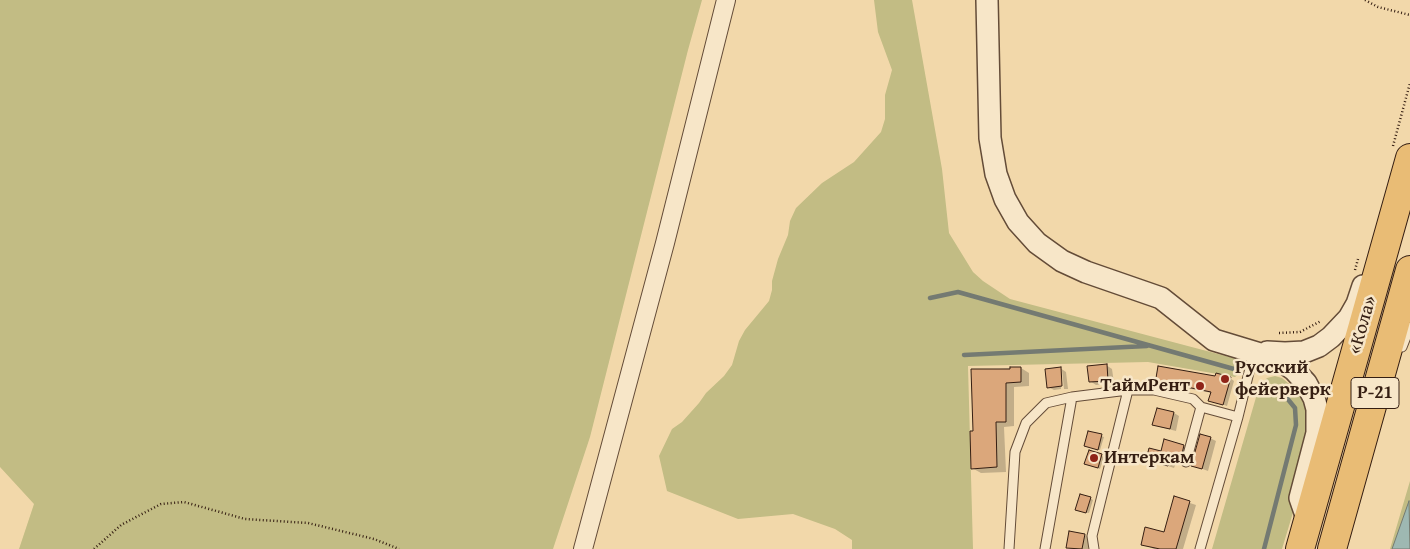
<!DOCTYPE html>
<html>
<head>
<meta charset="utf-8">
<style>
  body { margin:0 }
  canvas { display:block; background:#f2d8aa }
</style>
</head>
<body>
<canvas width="1410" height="549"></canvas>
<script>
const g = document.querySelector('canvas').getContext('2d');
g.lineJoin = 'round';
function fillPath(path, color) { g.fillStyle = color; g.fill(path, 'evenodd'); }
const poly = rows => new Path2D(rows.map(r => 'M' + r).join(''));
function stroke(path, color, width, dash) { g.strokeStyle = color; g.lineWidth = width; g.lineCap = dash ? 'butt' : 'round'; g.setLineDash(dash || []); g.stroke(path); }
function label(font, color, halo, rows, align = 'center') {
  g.font = font + ' "Gentium Book Plus",serif'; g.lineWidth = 5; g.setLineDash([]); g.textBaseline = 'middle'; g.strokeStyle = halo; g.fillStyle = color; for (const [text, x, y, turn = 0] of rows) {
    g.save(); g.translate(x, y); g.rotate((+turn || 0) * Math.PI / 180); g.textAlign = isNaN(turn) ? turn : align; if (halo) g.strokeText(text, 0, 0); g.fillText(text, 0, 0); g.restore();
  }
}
const green = poly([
  [0,0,702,0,688,50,590,437,553,549,19,549,34,504,0,467],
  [874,0,912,0,942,169,949,233,973,272,983,281,1010,299,1237,359,1240,366,1240,373,1235,377,1148,362,968,366,973,549,852,549,852,540,835,529,793,514,738,519,667,491,659,456,672,429,682,422,699,403,706,393,724,376,732,365,739,341,745,330,769,301,772,290,772,281,778,259,788,235,790,221,796,208,822,183,854,162,881,132,885,119,885,95,892,70,878,32],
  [1275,376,1282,378,1301,394,1309,411,1298,496,1282,549,1212,549,1259,387,1267,378],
  [1410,481,1410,549,1390,549]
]);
const water = poly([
  [1409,501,1410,549,1392,549,1409,501]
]);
const shadow = poly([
  [1106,365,1112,369,1114,383,1096,385,1090,381],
  [1021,368,1029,373,1029,386,1014,387,1014,426,1004,427,1006,472,981,473,972,468,974,432,973,370],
  [1060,368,1066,372,1068,389,1064,389,1062,370,1060,370,1061,389,1054,390,1048,387],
  [1230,378,1234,381,1227,406,1210,400,1212,393,1181,387,1181,389,1161,385,1156,383],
  [1158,409,1174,413,1179,416,1176,431,1160,427,1154,424],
  [1089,432,1104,437,1100,450,1088,447],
  [1210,438,1216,441,1208,471,1192,465],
  [1184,446,1190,449,1186,465,1176,463,1174,468,1147,459],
  [1090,451,1104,457,1100,469,1088,465],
  [1090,498,1093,500,1089,513,1079,511],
  [1175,498,1196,505,1183,549,1154,549,1143,544,1165,533],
  [1070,532,1085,535,1091,539,1088,549,1071,549,1067,547]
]);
const stream = poly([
  [930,298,958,292,1234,369],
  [964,355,1147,346],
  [1264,549,1296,425,1295,408,1278,387]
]);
const building = poly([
  [1107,364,1108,381,1089,382,1087,366,1107,364],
  [1158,366,1215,376,1216,373,1231,377,1223,405,1208,401,1211,392,1177,385,1177,388,1155,384,1158,366],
  [1010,367,1021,367,1021,382,1006,383,1006,422,996,422,997,467,971,469,970,431,973,431,971,369,1010,369,1010,367],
  [1061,367,1062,386,1047,388,1045,369,1061,367],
  [1157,408,1174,412,1170,429,1152,425,1157,408],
  [1088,431,1102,434,1098,450,1084,446,1088,431],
  [1200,434,1211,437,1202,469,1191,466,1200,434],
  [1164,439,1184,445,1180,463,1170,460,1168,466,1146,460,1149,448,1161,451,1164,439],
  [1089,450,1102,454,1098,468,1084,464,1089,450],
  [1080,494,1091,497,1086,513,1075,510,1080,494],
  [1174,496,1190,501,1176,549,1160,549,1141,545,1145,527,1164,532,1174,496],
  [1069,531,1085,534,1082,549,1066,548,1069,531]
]);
const path = poly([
  [1365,0,1378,7,1410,15],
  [1393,146,1410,83],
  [1355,270,1358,259],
  [1279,333,1300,332,1321,321],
  [94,549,121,525,161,504,184,502,245,519,308,523,374,539,399,549]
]);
const service = poly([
  [1402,347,1410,327],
  [1186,462,1201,407],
  [1009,549,1015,452,1026,423,1046,403,1072,397,1128,390,1154,390,1193,399,1201,407,1238,417],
  [1045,549,1072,397],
  [1094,549,1092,536,1128,390],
  [1200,549,1238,417,1254,352]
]);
const minor = poly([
  [583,549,665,243,726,0]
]);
const tertiary = poly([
  [987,0,990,138,996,174,1005,199,1018,222,1037,243,1062,261,1086,272,1161,298,1214,340,1280,360,1294,370,1306,383,1314,398,1317,409,1317,433,1300,498,1308,521],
  [1267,352,1285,353,1304,352,1319,346,1331,337,1349,318,1357,304,1363,286]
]);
const primary = poly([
  [1300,549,1410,158],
  [1332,549,1410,270]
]);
const markers = [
  [1225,379,5,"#8f2418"],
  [1200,386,5,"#8f2418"],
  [1094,458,5,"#8f2418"]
];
const shields = [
  [1375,393,48]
];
const shieldNames = [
  ["Р-21",1375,393]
];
const streetNames = [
  ["«Кола»",1363,325,-74]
];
const poiNames = [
  ["Русский",1235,368],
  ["фейерверк",1235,390],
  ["ТаймРент",1190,386,"right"],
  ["Интеркам",1104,458]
];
fillPath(green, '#c2bc84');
fillPath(water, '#9eb8b2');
stroke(water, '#747a72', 1);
fillPath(shadow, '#0003');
stroke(stream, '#747a72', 4.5);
fillPath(building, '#dba77b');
stroke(building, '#351e12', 1);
stroke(service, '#644c38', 11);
stroke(minor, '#644c38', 20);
stroke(tertiary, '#644c38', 24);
stroke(primary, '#351e12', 30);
stroke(path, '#351e12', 2.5, [1, 2.5]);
stroke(service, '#f7e6c8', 9);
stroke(minor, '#f7e6c8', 18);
stroke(tertiary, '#f7e6c8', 21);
stroke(primary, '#e9bc75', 28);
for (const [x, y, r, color] of markers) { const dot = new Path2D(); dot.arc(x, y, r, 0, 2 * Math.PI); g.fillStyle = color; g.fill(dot); stroke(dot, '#f7e6c8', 2); }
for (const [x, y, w] of shields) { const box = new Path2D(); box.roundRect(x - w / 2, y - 15.5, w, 31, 4); g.fillStyle = '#f7e6c8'; g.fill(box); stroke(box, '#351e12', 1); }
label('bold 18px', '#351e12', null, shieldNames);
label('19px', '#351e12', '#f7e6c8', streetNames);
label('bold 19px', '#351e12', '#f7e6c8', poiNames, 'left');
</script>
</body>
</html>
